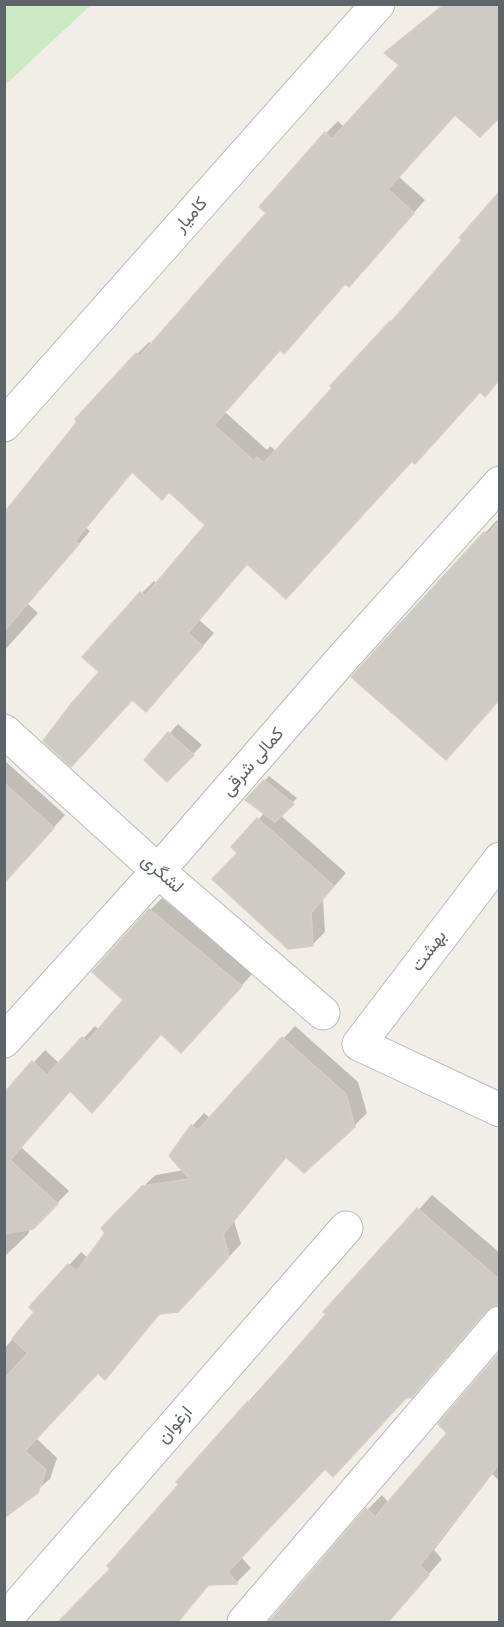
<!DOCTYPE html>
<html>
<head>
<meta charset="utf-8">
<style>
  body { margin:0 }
  #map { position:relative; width:504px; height:1627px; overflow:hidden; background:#f1ede7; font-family:Karla,sans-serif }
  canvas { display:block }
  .frame { position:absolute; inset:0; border:6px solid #5e6468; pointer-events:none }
</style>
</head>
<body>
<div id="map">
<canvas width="504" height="1627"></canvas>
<div class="frame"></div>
</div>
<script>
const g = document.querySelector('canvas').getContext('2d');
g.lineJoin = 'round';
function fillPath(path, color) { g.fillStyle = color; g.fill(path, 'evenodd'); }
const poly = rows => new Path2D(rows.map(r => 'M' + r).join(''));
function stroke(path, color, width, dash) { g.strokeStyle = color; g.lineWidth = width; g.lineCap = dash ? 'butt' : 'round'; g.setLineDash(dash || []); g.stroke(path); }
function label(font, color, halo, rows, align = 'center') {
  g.font = font + ' Karla,Vazirmatn,sans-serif'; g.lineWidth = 6; g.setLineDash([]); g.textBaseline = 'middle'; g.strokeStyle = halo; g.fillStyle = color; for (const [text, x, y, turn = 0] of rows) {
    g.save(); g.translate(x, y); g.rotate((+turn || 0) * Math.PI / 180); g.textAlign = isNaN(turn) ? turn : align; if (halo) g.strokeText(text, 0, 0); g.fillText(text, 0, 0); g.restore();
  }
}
const green = poly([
  [5,4,91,4,91,5,5,85]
]);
const shadow = poly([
  [444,4,500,4,456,113,399,177,425,200,361,273,346,282,281,349,225,412,267,450,270,446,276,451,464,240,500,194,480,391,412,460,248,563,199,620,214,633,158,698,101,672,84,657,142,593,154,581,157,584,207,525,169,490,133,471,86,528,90,531,28,604,38,613,4,651,4,516,79,421,77,419,137,354,149,342,152,344,268,213,326,133,338,121,345,128,401,65,386,53,398,41],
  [497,520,499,522,500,699,485,533],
  [178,724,202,745,167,780,146,760],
  [4,760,65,815,4,882],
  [269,776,297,798,280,815,346,873,323,899,325,932,312,945,239,853,258,820,265,812,248,800],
  [162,898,253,973,193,1039,161,1033,71,1090,21,1147,69,1191,33,1228,30,1228,28,1234,4,1257,4,1107,8,1091,45,1050,60,1064,95,1026,99,1030,125,1000,150,910],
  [295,1026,358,1082,367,1113,354,1126,287,1156,234,1221,241,1244,190,1298,161,1313,117,1365,98,1371,36,1438,57,1458,50,1479,4,1518,4,1349,36,1312,31,1307,81,1252,88,1258,139,1191,152,1178,156,1175,184,1170,171,1156,192,1126,204,1113,210,1118],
  [432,1195,500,1253,500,1303,490,1306,411,1396,409,1395,325,1467,241,1557,251,1568,237,1582,210,1584,178,1622,59,1622,112,1569,182,1484,178,1481],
  [500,1355,500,1481,492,1474,434,1550,442,1559,387,1622,270,1622,368,1509,382,1495,389,1503,449,1432]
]);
const building = poly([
  [445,4,500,4,500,117,480,137,455,115,388,189,414,213,349,287,345,284,284,354,280,350,214,425,254,461,257,457,264,463,332,388,330,386,390,321,391,322,462,240,459,238,500,191,500,379,485,397,480,392,415,464,412,461,286,599,247,564,188,633,203,646,146,712,132,700,71,767,43,741,71,704,99,672,82,657,140,592,145,596,205,525,169,492,162,500,132,472,75,541,79,544,4,631,4,513,77,422,75,419,136,353,140,356,266,213,259,207,325,132,332,139,399,65,384,53,445,4],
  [500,520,500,699,446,760,351,677,484,532,487,535,500,520],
  [168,732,194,755,167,782,144,760,168,732],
  [264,780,294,804,275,822,245,800,264,780],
  [4,783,54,828,4,883,4,783],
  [257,818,334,886,311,913,313,946,288,949,212,879,237,853,231,847,257,818],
  [149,909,242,986,181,1053,161,1034,92,1113,70,1091,10,1160,58,1204,33,1229,4,1234,4,1093,32,1061,47,1075,82,1037,87,1042,123,1000,92,972,149,909],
  [282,1037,346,1094,355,1127,304,1173,286,1157,223,1234,229,1257,178,1312,159,1314,105,1380,98,1373,25,1451,46,1470,38,1493,4,1518,4,1379,28,1353,12,1339,34,1312,29,1307,68,1264,77,1271,105,1233,101,1228,142,1186,190,1179,169,1156,191,1125,198,1130,282,1037],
  [417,1208,500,1280,500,1305,493,1306,486,1311,411,1398,409,1397,406,1398,333,1477,325,1469,228,1572,238,1584,208,1585,177,1623,57,1623,110,1569,107,1566,179,1484,176,1482,248,1401,250,1403,326,1314,323,1312,417,1208],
  [500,1352,500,1463,420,1565,429,1575,387,1623,268,1623,366,1508,375,1517,447,1433,438,1424,500,1352]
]);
const minor = poly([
  [4,425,378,4],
  [4,731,158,871,323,1013],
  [500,859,359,1044,500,1110],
  [4,1041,158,871,342,659,500,483],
  [4,1621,346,1228],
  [244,1622,500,1323]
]);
const streetNames = [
  ["کامیار",191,215,-48],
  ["کمالی شرقی",253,762,-49],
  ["لشگری",162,874,41],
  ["بهشت",429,951,-53],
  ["ارغوان",175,1425,-49]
];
fillPath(green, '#c9eac2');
fillPath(shadow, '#0003');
fillPath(building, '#cecac6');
stroke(building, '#d6cec5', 1.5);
stroke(minor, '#b7bbbe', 35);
stroke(minor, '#fff', 33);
label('18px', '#5e6468', '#fff', streetNames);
</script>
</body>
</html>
